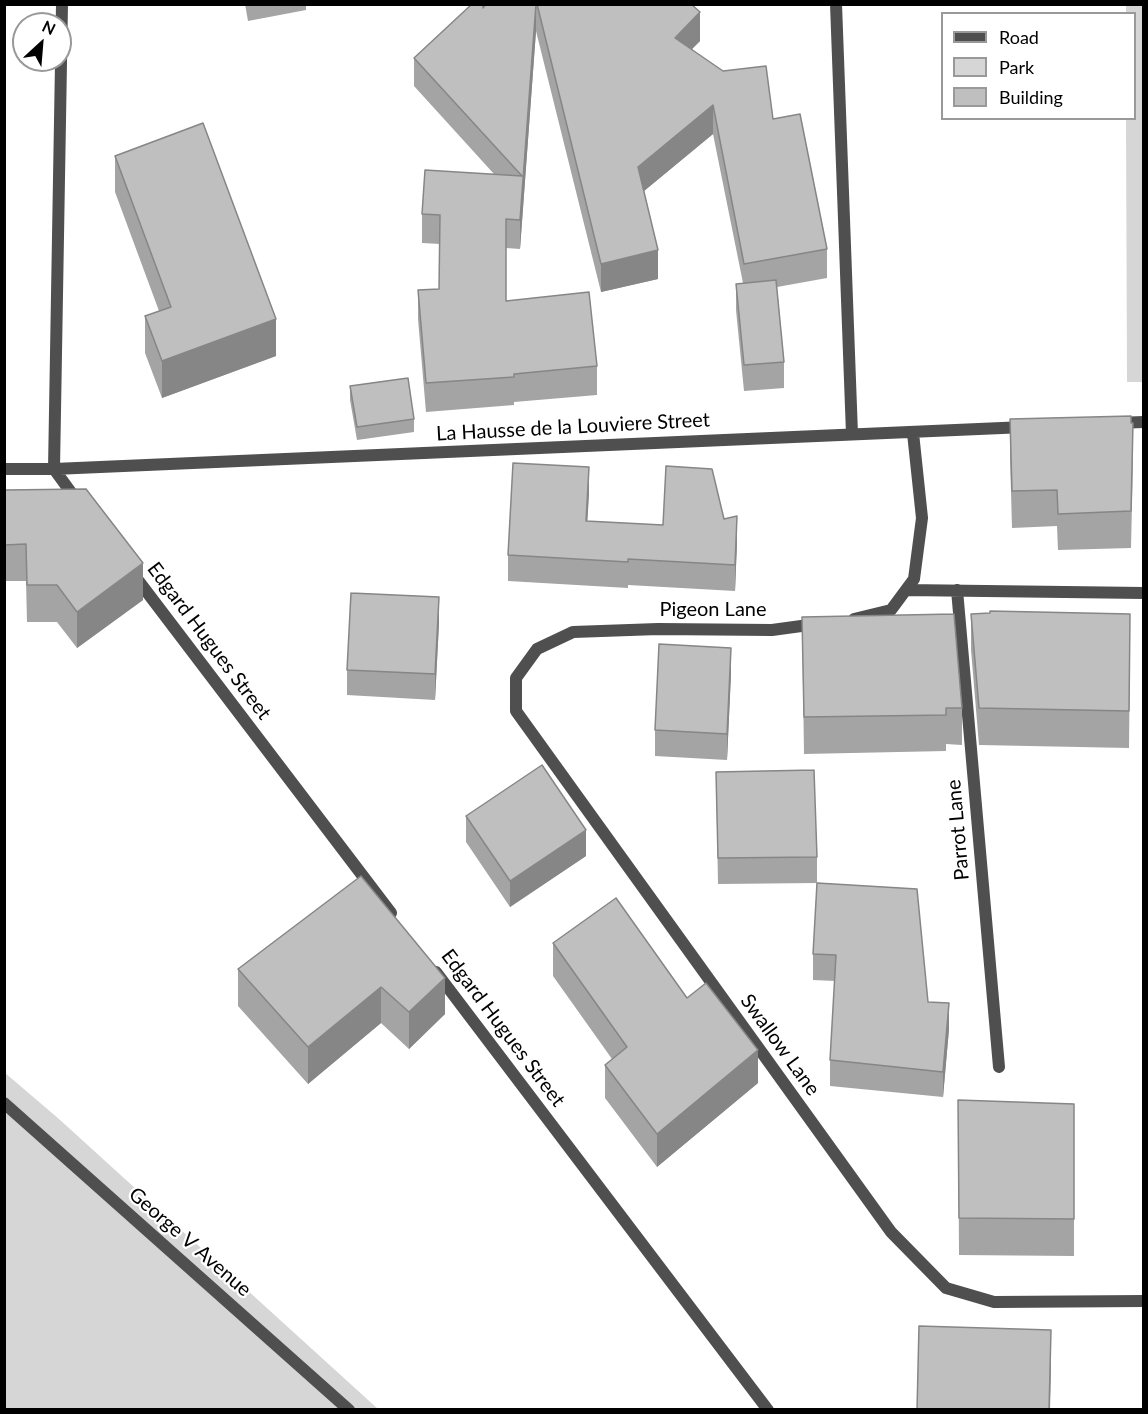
<!DOCTYPE html>
<html>
<head>
<meta charset="utf-8">
<style>
  body { margin:0 }
  #map { position:relative; width:1148px; height:1414px; overflow:hidden; background:#fff; font-family:Lato,sans-serif }
  canvas { display:block }
  .frame { position:absolute; inset:0; border:6px solid #000; pointer-events:none }
  .legend { position:absolute; left:941px; top:12px; width:195px; height:108px; box-sizing:border-box; background:#fff; border:2px solid #999; margin:0; padding:8px 10px; list-style:none; font-size:18px; color:#000 }
  .legend li { display:flex; align-items:center; gap:12px; height:30px }
  .legend b { width:30px; border:2px solid #999 }
  .north { position:absolute; left:12px; top:12px; width:60px; height:60px; box-sizing:border-box; background:#fff; border:2px solid #999; border-radius:50%; rotate:26deg; font-size:16px; font-weight:700; line-height:24px; text-align:center; color:#000 }
  .north::after { content:''; display:block; margin:auto; width:21px; height:27px; background:#000; clip-path:polygon(50% 0,100% 100%,50% 72%,0 100%) }
</style>
</head>
<body>
<div id="map">
<canvas width="1148" height="1414"></canvas>
<div class="frame"></div>
<ul class="legend">
<li><b style="height:8px;background:#4f4f4f"></b>Road</li>
<li><b style="height:16px;background:#d6d6d6"></b>Park</li>
<li><b style="height:16px;background:#bfbfbf"></b>Building</li>
</ul>
<div class="north">N</div>
</div>
<script>
const g = document.querySelector('canvas').getContext('2d');
g.lineJoin = 'round';
function fillPath(path, color) { g.fillStyle = color; g.fill(path, 'evenodd'); }
const poly = rows => new Path2D(rows.map(r => 'M' + r).join(''));
function stroke(path, color, width, dash) { g.strokeStyle = color; g.lineWidth = width; g.lineCap = dash ? 'butt' : 'round'; g.setLineDash(dash || []); g.stroke(path); }
function label(font, color, halo, rows, align = 'center') {
  g.font = font + ' Lato,sans-serif'; g.lineWidth = 4.5; g.setLineDash([]); g.textBaseline = 'middle'; g.strokeStyle = halo; g.fillStyle = color; for (const [text, x, y, turn = 0] of rows) {
    g.save(); g.translate(x, y); g.rotate((+turn || 0) * Math.PI / 180); g.textAlign = isNaN(turn) ? turn : align; if (halo) g.strokeText(text, 0, 0); g.fillText(text, 0, 0); g.restore();
  }
}
const green = poly([
  [1126,5,1144,5,1144,382,1127,382,1126,119,1134,118,1134,14,1126,13],
  [4,1072,59,1119,378,1409,5,1409]
]);
const service = poly([
  [4,1103,349,1410]
]);
const minor = poly([
  [62,4,54,469,78,502],
  [836,4,852,434],
  [1115,423,1144,422],
  [4,469,54,469,1025,427],
  [134,575,391,913],
  [906,590,1144,593],
  [957,590,999,1067],
  [854,619,891,610,914,579,922,518,913,433],
  [816,624,772,630,658,629,573,632,537,649,516,678,516,711,891,1232,946,1288,994,1302,1144,1301],
  [436,972,768,1410]
]);
const wall = poly([
  [245,4,306,4,306,10,248,21],
  [387,4,425,4,387,6],
  [486,4,691,4,700,41,692,49,773,119,827,249,827,278,777,287,784,362,784,388,744,391,736,310,736,284,743,283,713,134,644,191,658,279,601,292,536,31,520,249,506,248,506,301,597,366,597,395,514,402,514,405,426,412,418,319,418,290,439,289,440,244,422,243,422,214,494,174,414,86,414,58,483,8],
  [115,156,276,356,162,398,145,353,145,316,159,311,115,192],
  [350,386,414,419,414,432,357,440,350,400],
  [1010,419,1133,459,1131,548,1058,550,1057,526,1012,528,1010,456],
  [4,490,143,600,77,648,57,622,27,622,26,581,4,581],
  [589,493,587,521,663,525,724,519,737,542,735,591,628,585,628,588,508,581,508,555],
  [971,614,1130,651,1129,748,979,745,971,650],
  [802,617,962,708,962,745,946,744,946,751,804,754],
  [439,623,435,700,347,695,347,670],
  [731,674,727,760,655,756,655,730],
  [716,772,817,857,817,883,718,884],
  [466,816,586,856,510,907,466,842],
  [361,876,445,1014,409,1049,381,1023,308,1084,238,1006,238,969],
  [817,883,928,1002,949,1029,943,1097,830,1086,830,1060,835,981,813,980,813,954],
  [553,943,687,998,758,1083,657,1167,605,1098,605,1065,612,1059,553,976],
  [958,1100,1074,1104,1074,1256,959,1255]
]);
const shadedWall = poly([
  [536,4,536,31,520,249,520,220],
  [700,12,700,41,675,66,675,38],
  [713,105,713,134,638,196,638,167],
  [658,250,658,279,601,292,601,264],
  [276,319,276,356,162,398,162,361],
  [589,467,589,493,586,547,586,521],
  [737,516,737,542,735,591,735,565],
  [143,563,143,600,77,648,77,612],
  [439,597,439,623,435,700,435,674],
  [731,648,731,674,727,760,727,734],
  [586,830,586,856,510,907,510,881],
  [445,978,445,1014,409,1049,409,1012],
  [381,987,381,1023,308,1084,308,1047],
  [949,1003,949,1029,943,1097,943,1072],
  [758,1050,758,1083,657,1167,657,1134],
  [1051,1330,1051,1367,1050,1410,1049,1410]
]);
const building = poly([
  [472,4,483,4,483,8,486,4,536,4,520,220,506,219,506,301,589,292,597,366,514,374,514,377,426,383,418,290,439,289,440,215,422,214,425,170,522,176,414,58,472,4],
  [537,4,691,4,700,12,675,38,723,71,766,66,773,119,800,114,827,249,744,264,713,105,638,167,658,250,601,264,537,4],
  [203,123,276,319,162,361,145,316,171,307,115,156,203,123],
  [776,280,784,362,744,365,736,284,776,280],
  [408,378,414,419,357,427,350,386,408,378],
  [1131,416,1131,423,1133,423,1131,511,1058,514,1057,490,1012,491,1010,419,1131,416],
  [513,463,589,467,586,521,663,525,666,466,712,469,724,519,737,516,735,565,628,559,628,562,508,555,513,463],
  [86,489,143,563,77,612,57,585,27,585,26,544,4,545,4,490,86,489],
  [351,593,439,597,435,674,347,670,351,593],
  [990,611,1130,614,1129,711,979,708,971,614,990,613,990,611],
  [954,614,962,708,946,708,946,715,804,717,802,617,954,614],
  [659,644,731,648,727,734,655,730,659,644],
  [542,765,586,830,510,881,466,816,542,765],
  [814,770,817,857,718,858,716,772,814,770],
  [361,876,445,978,409,1012,381,987,308,1047,238,969,361,876],
  [817,883,917,889,928,1002,949,1003,943,1072,830,1060,836,955,813,954,817,883],
  [616,898,687,998,706,983,758,1050,657,1134,605,1065,627,1047,553,943,616,898],
  [958,1100,1074,1104,1074,1219,959,1218,958,1100],
  [919,1326,1051,1330,1049,1410,917,1410,919,1326]
]);
const streetNames = [
  ["La Hausse de la Louviere Street",573,427,-3],
  ["Pigeon Lane",713,610],
  ["Edgard Hugues Street",209,641,53],
  ["Parrot Lane",958,830,-95],
  ["Edgard Hugues Street",503,1028,53],
  ["Swallow Lane",780,1045,54],
  ["George V Avenue",190,1242,41]
];
fillPath(green, '#d6d6d6');
stroke(service, '#4f4f4f', 12);
stroke(minor, '#4f4f4f', 12);
fillPath(wall, '#a4a4a4');
fillPath(shadedWall, '#868686');
fillPath(building, '#bfbfbf');
stroke(building, '#868686', 1.5);
label('20px', '#000', '#fff', streetNames);
</script>
</body>
</html>
